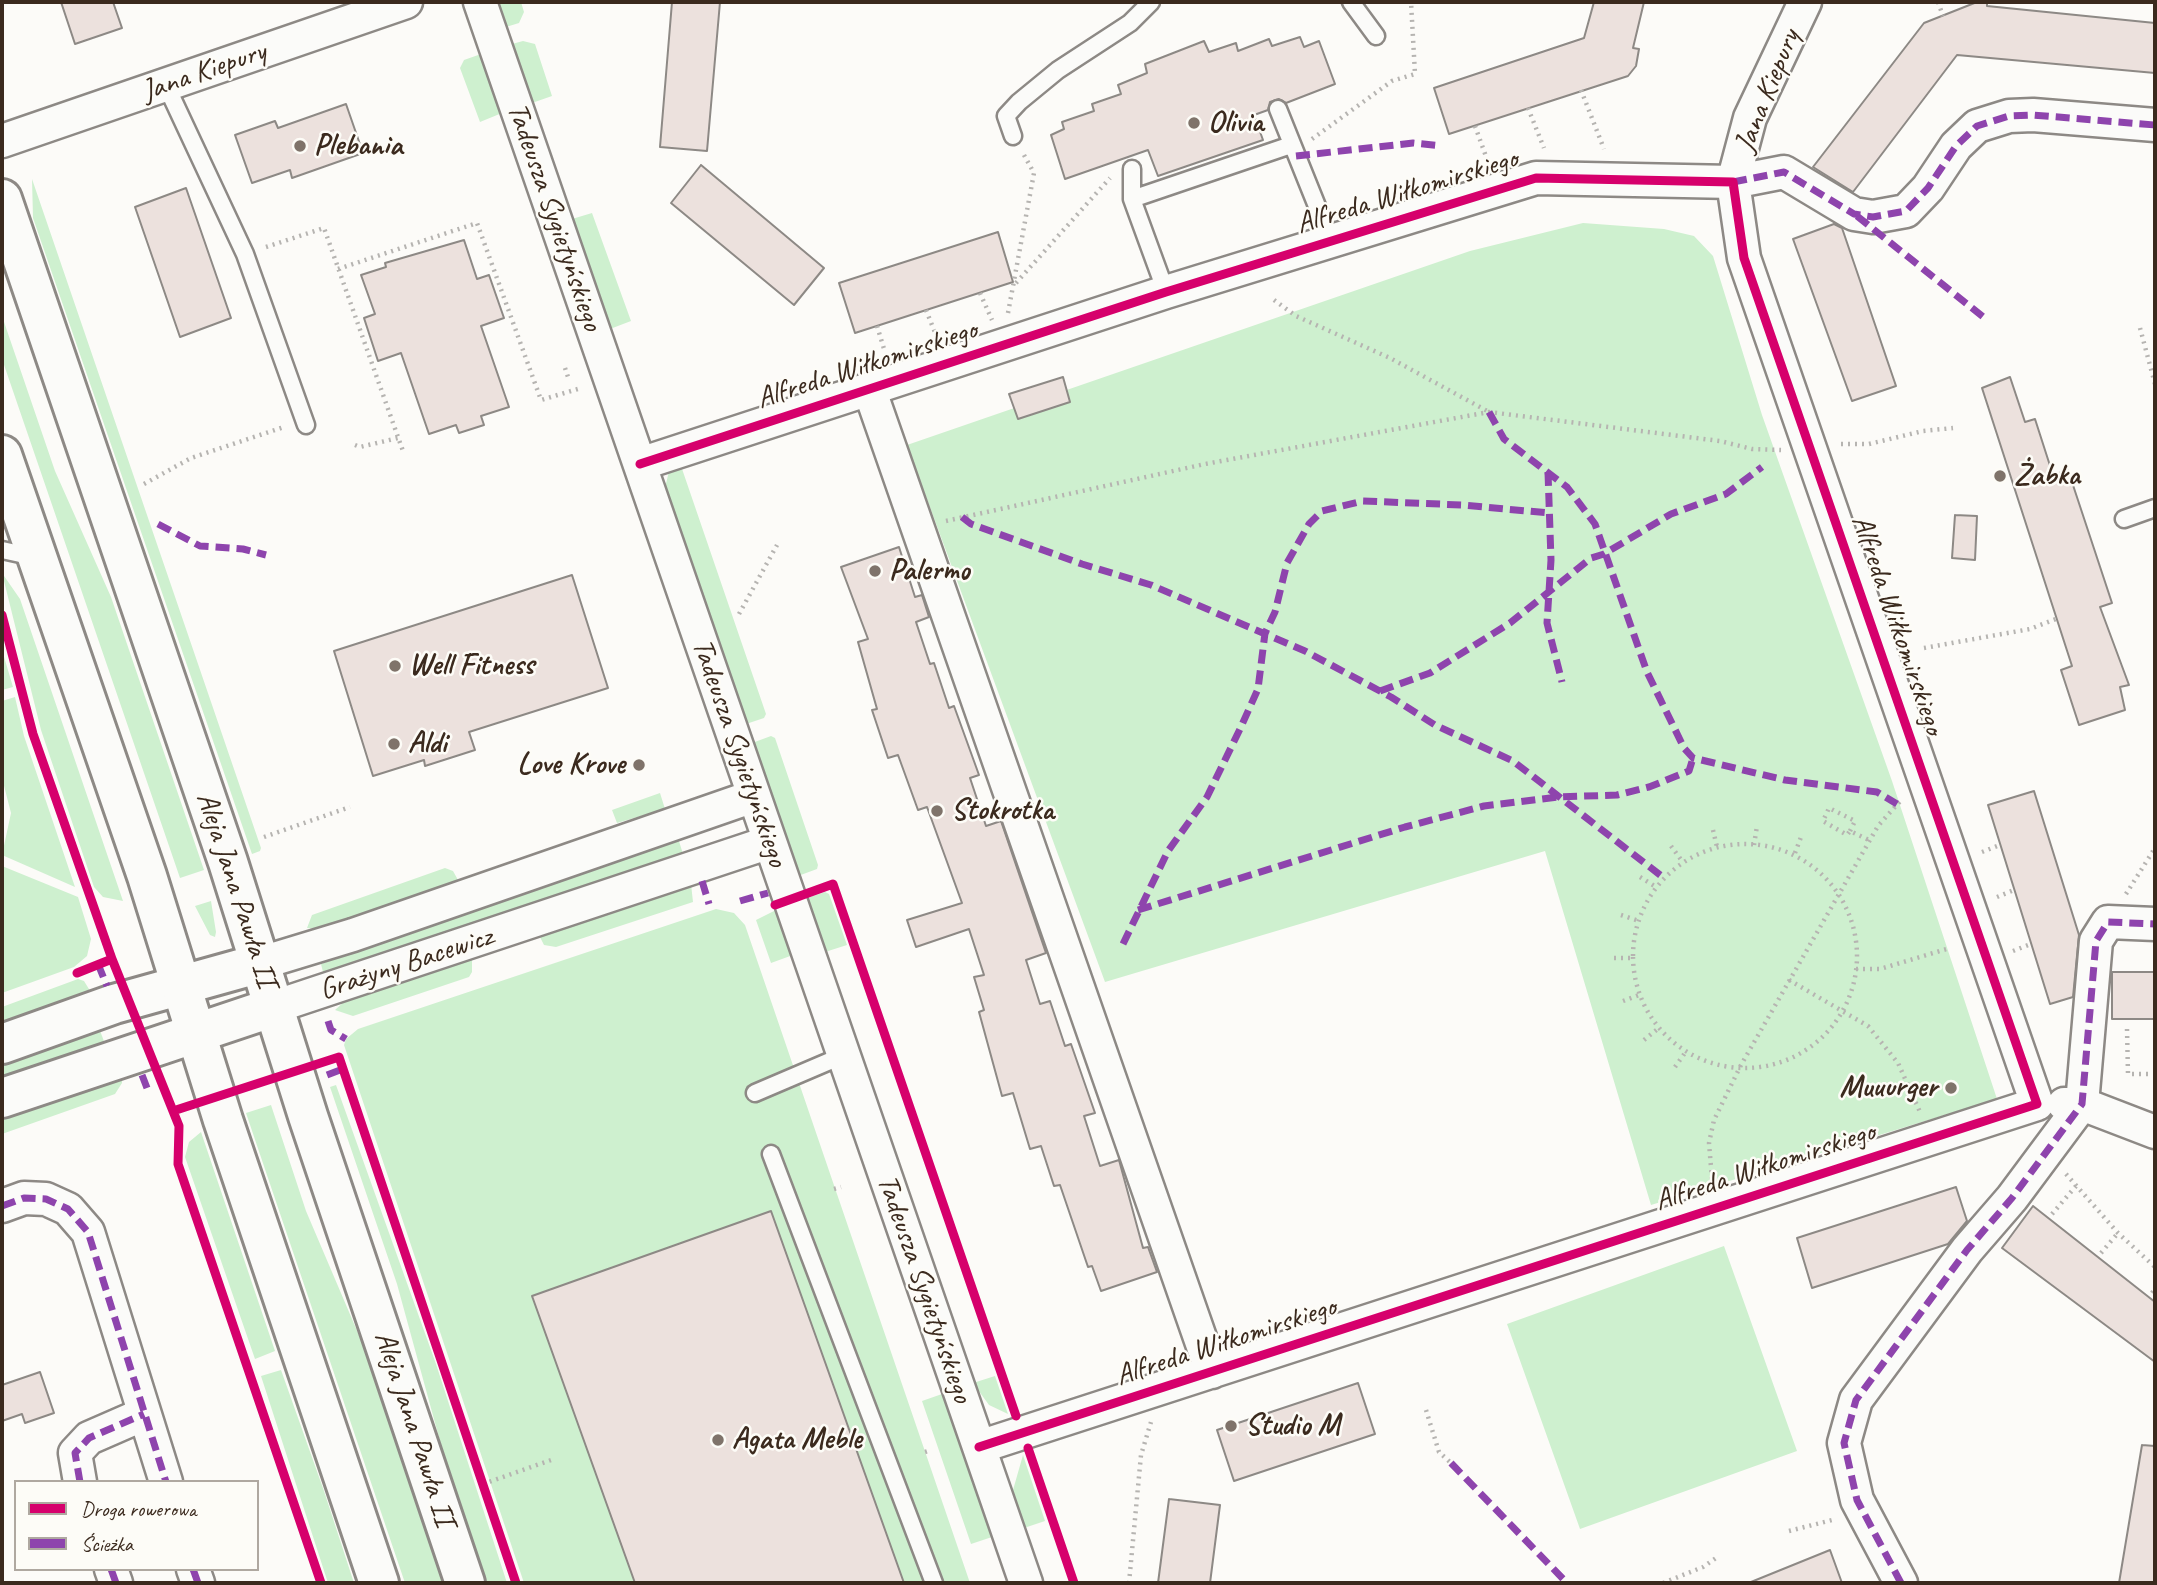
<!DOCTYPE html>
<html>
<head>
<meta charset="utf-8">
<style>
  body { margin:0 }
  #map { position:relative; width:2157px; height:1585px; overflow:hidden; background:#fcfbf8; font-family:Caveat,sans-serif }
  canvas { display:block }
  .frame { position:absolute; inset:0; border:4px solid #3b2a1e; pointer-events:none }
  .legend { position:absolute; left:14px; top:1480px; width:245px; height:91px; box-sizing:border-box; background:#fdfcf7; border:2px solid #afa8a0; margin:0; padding:9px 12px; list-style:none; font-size:21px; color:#3b2a1e }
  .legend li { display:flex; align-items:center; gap:14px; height:35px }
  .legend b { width:35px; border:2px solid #afa8a0 }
</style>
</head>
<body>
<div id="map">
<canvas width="2157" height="1585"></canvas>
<div class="frame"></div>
<ul class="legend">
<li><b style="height:9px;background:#d6006c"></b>Droga rowerowa</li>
<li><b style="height:9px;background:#8e44ad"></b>Ścieżka</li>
</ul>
</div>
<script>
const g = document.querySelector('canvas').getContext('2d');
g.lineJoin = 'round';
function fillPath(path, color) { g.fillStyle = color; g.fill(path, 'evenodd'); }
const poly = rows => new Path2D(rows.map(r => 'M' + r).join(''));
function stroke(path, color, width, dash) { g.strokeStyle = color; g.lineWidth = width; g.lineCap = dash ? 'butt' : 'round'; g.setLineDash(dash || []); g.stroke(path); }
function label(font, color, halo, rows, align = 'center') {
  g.font = font + ' Caveat,sans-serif'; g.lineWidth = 5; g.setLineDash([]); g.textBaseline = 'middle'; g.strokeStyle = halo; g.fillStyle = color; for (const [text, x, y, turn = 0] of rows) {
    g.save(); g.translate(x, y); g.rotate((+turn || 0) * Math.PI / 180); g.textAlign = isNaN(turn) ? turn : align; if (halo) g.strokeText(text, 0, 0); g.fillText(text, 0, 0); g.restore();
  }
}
const green = poly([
  [498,2,521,2,524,12,519,23,506,27],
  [523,41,535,44,552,96,532,103,512,44],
  [481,54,502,113,480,122,460,68,464,60],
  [32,179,261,848,260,851,252,854,33,218],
  [592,213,631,321,610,329,572,219],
  [1583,223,1664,229,1694,236,1713,256,1762,415,1892,781,1997,1099,1651,1205,1545,851,1105,982,907,445,1470,251],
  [2,316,55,471,111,597,204,870,180,878,2,359],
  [680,463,766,714,764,718,746,724,665,488,669,471],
  [2,573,20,599,123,901,103,897,94,887,41,730],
  [2,650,13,687,2,690],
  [15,697,24,736,75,887,2,855,11,813,2,778,2,701],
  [771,736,775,738,818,865,817,869,798,876,752,743],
  [660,793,665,809,617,823,612,810],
  [678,838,683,854,323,972,321,964],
  [2,866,78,897,91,939,87,956,74,967,2,993],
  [445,868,453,871,458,880,348,921,321,929,307,928,312,915],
  [691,884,693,902,556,947,544,945,539,935],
  [825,892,829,894,847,945,825,952,807,898],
  [211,901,216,932,215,937,210,935,195,906],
  [716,909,734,913,745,925,970,1583,524,1583,344,1045,346,1039,358,1029],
  [776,910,793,955,771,963,756,920],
  [472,958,472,972,469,977,353,1016,335,1010,347,999],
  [78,979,84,981,92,994,2,1026,2,1007],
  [99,1028,105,1044,2,1081,2,1062],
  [122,1074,122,1083,115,1094,2,1134,2,1116],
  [336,1085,436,1364,507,1583,484,1583,449,1474,397,1284,330,1087],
  [271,1105,306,1211,378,1380,446,1583,405,1583,246,1113],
  [201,1132,275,1351,255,1359,185,1157,189,1142],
  [1724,1246,1797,1451,1580,1529,1507,1324],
  [281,1370,324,1491,354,1583,328,1583,261,1376],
  [995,1376,1008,1414,989,1405,973,1383],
  [942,1394,992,1537,971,1544,922,1401],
  [1023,1455,1045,1521,1024,1528,1013,1490]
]);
const building = poly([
  [61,2,113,2,122,28,75,44,61,2],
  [672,2,720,2,707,151,660,147,672,2],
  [1594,2,1644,2,1633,48,1639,49,1636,66,1628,76,1449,134,1434,88,1584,38,1594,2],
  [1977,2,1987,2,1987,6,2155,23,2155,73,1957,55,1853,192,1813,167,1924,23,1977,2],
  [1300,37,1304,47,1319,41,1335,84,1286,103,1279,99,1270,102,1268,110,1254,115,1263,140,1158,176,1148,150,1065,179,1051,135,1064,129,1062,122,1094,111,1092,104,1121,94,1118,85,1147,73,1145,64,1204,41,1209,52,1236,43,1238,51,1269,39,1272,46,1300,37],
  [346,104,363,153,292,178,290,170,252,183,235,135,275,121,278,128,346,104],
  [701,165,824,268,794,305,671,203,701,165],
  [186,188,231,318,180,337,135,207,186,188],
  [1834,224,1842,228,1896,386,1852,401,1793,239,1834,224],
  [998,232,1013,282,855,333,839,283,998,232],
  [464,240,477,279,489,275,504,318,481,326,509,407,481,416,484,425,459,433,456,425,429,434,401,353,378,361,364,318,375,314,361,275,386,267,385,263,464,240],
  [1063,377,1070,402,1018,419,1009,394,1063,377],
  [2010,377,2025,422,2035,419,2053,475,2068,470,2112,603,2100,607,2129,685,2120,687,2125,710,2079,725,2061,670,2072,666,1982,388,2010,377],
  [1955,515,1977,516,1975,560,1952,558,1955,515],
  [899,547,915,597,922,595,929,617,916,622,930,664,934,663,949,708,954,706,979,775,970,778,986,826,1001,821,1046,953,1026,960,1040,1004,1050,1001,1065,1046,1071,1044,1095,1113,1084,1116,1100,1166,1119,1160,1143,1248,1148,1247,1157,1272,1101,1291,1092,1266,1088,1267,1060,1185,1054,1186,1041,1146,1030,1149,1013,1093,1002,1096,979,1012,984,1010,974,977,984,975,969,929,916,947,907,920,962,903,927,807,918,810,898,755,888,758,872,710,877,709,858,642,868,639,841,567,899,547],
  [572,575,608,688,469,732,475,750,425,766,424,760,373,776,334,651,572,575],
  [2034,791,2079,935,2073,997,2050,1004,1988,805,2034,791],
  [2112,972,2155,972,2155,1019,2112,1019,2112,972],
  [1956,1187,1967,1221,1948,1244,1812,1288,1797,1238,1956,1187],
  [2033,1206,2155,1302,2155,1362,2002,1248,2033,1206],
  [771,1211,904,1583,635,1583,532,1296,771,1211],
  [40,1372,54,1413,25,1423,22,1414,2,1421,2,1385,40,1372],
  [1358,1383,1375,1434,1234,1481,1217,1430,1358,1383],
  [2142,1445,2155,1446,2155,1583,2119,1583,2142,1445],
  [1169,1499,1220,1505,1210,1583,1158,1583,1169,1499],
  [1830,1550,1842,1583,1751,1583,1751,1582,1830,1550]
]);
const path = poly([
  [1938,2,1943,16],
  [1581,90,1604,149],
  [1528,108,1544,148],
  [1475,126,1488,162],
  [1312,139,1392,81,1415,74,1411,2],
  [266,247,324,228,404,454],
  [338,269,477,223,541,400,581,388],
  [1016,283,1110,178],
  [980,293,992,320],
  [1274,300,1296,316,1390,358,1489,412],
  [926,310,936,335],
  [1008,313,1034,173,1024,155],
  [877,326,885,352],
  [2140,328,2155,384],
  [565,368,568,377],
  [1841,444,1869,444,1923,431,1953,428],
  [355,445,360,447,398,438],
  [144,484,191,458,284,427],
  [946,521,1205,464,1489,412,1720,441,1752,449,1781,450],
  [739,614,777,545],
  [1924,648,2030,629,2056,619],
  [1713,830,1717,847],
  [1850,831,1855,821,1829,808,1823,821,1847,835,1850,831,1869,840],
  [264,837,350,807],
  '1633 956a112 112 0 1 1 224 0a112 112 0 1 1-224 0Z',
  [1754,845,1757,826],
  [1671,846,1682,861],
  [1982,852,2000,845],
  [1795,853,1801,837],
  [1640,877,1656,887],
  [2126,894,2155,848],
  [1997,897,2014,890],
  [1621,915,1639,921],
  [2013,951,2031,944],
  [1614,958,1633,958],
  [1856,969,1880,969,1950,948],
  [1789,980,1868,1026,1898,1063,1920,1112],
  [1623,1001,1639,995],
  [2127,1029,2128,1074,2155,1074],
  [1644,1040,1660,1027],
  [1675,1067,1687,1050],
  [2066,1174,2118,1233,2155,1267],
  [1712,1179,1709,1143,1714,1120,1741,1065,1878,826,1902,799],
  [834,1189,841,1187],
  [2052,1214,2076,1186],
  [2101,1253,2118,1233],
  [2152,1293,2155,1289],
  [1426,1410,1439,1452,1451,1463],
  [925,1452,931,1450],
  [483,1484,554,1459],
  [1789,1531,1836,1519],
  [1129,1583,1141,1455,1151,1422],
  [1663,1583,1703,1567,1716,1558]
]);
const lane = poly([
  [1351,2,1376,36],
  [166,85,245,254,306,425],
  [1278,109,1331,241],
  [1013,136,1006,116,1019,102,1058,70,1130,23,1151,2],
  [1132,169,1132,199,1166,292],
  [1132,199,1291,145],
  [2124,519,2155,508],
  [2,550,34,557],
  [755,1093,844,1055],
  [771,1154,934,1583]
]);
const street = poly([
  [480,2,1026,1583],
  [1805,2,1750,118,1733,182,1784,172,1854,214,1873,217,1906,211,1928,188,1956,146,1977,126,2009,116,2033,115,2155,125],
  [2,141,406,2],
  [870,391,1212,1372],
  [640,464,1166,292,1536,178,1733,182,1744,258,2037,1104,979,1447],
  [261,963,353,935,754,796],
  [274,1007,770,842],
  [2064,1104,2082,1104,2155,1132],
  [2,1206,24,1198,46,1199,68,1209,88,1232,166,1482],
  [80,1482,75,1453,89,1438,144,1414],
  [111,1569,116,1583],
  [193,1569,198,1583],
  [1901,1583,1857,1500,1844,1443,1856,1400,1967,1250,2012,1198,2082,1104,2096,941,2108,922,2155,924]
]);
const secondary = poly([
  [2,1044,114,1004,261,963],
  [2,1098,274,1007]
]);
const primary = poly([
  [2,199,228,862,308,1116,465,1583],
  [2,455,147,876,223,1120,379,1583]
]);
const quiet = poly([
  [1296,156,1413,143,1442,146],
  [1733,182,1784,172,1854,214,1873,217,1906,211,1928,188,1956,146,1977,126,2009,116,2033,115,2155,125],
  [1857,216,1987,320],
  [1489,412,1504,439,1567,487,1595,524,1647,672,1684,748,1693,758,1785,780,1877,792,1897,804],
  [1548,472,1551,560,1547,623,1562,682],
  [962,517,971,524,1082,564,1151,585,1305,651,1391,697,1435,725,1513,761,1664,878],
  [158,524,200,546,243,549,266,555],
  [1380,691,1430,673,1510,623,1591,558,1604,554,1671,514,1726,494,1762,467],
  [702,881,709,904],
  [740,901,768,893],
  [1138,910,1405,827,1484,806,1558,797,1617,795,1649,787,1689,771,1693,758],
  [1123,944,1168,851,1207,797,1240,729,1258,689,1265,633,1275,612,1287,563,1309,524,1322,511,1363,501,1462,505,1549,513],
  [98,964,107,986],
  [328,1021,331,1030,346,1039],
  [142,1075,147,1088],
  [327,1075,343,1069],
  [2,1206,24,1198,46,1199,68,1209,88,1232,166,1482],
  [1451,1463,1567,1583],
  [80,1482,75,1453,89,1438,144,1414],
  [111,1569,116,1583],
  [193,1569,198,1583],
  [1901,1583,1857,1500,1844,1443,1856,1400,1967,1250,2012,1198,2082,1104,2096,941,2108,922,2155,924]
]);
const cycleway = poly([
  [640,464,1166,292,1536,178,1733,182,1744,258,2037,1104,979,1447],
  [2,615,33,734,112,959,77,973],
  [775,905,833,884,1016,1416],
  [112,959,179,1126,178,1164,321,1583],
  [173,1111,339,1057,516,1583],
  [1028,1448,1074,1583]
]);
const markers = [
  [1194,123,7,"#7f736a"],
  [300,146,7,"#7f736a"],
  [2000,476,7,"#7f736a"],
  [875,571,7,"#7f736a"],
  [395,666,7,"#7f736a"],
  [394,744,7,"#7f736a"],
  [639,765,7,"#7f736a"],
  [937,811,7,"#7f736a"],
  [1951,1088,7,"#7f736a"],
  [1231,1426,7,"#7f736a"],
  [718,1440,7,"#7f736a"]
];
const streetNames = [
  ["Jana Kiepury",204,72,-19],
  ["Jana Kiepury",1768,91,-68],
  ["Alfreda Wiłkomirskiego",1407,192,-17],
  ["Tadeusza Sygietyńskiego",554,217,71],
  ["Alfreda Wiłkomirskiego",867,365,-18],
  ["Alfreda Wiłkomirskiego",1897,625,71],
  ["Tadeusza Sygietyńskiego",739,753,71],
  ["Aleja Jana Pawła II",236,890,72],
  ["Grażyny Bacewicz",406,964,-18],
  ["Alfreda Wiłkomirskiego",1765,1167,-18],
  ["Tadeusza Sygietyńskiego",924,1289,71],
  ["Alfreda Wiłkomirskiego",1226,1342,-18],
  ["Aleja Jana Pawła II",414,1429,72]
];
const poiNames = [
  ["Olivia",1208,123],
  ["Plebania",314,146],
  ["Żabka",2014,476],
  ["Palermo",889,571],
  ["Well Fitness",409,666],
  ["Aldi",408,744],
  ["Love Krove",625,765,"right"],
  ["Stokrotka",951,811],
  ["Muuurger",1937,1088,"right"],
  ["Studio M",1245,1426],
  ["Agata Meble",732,1440]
];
fillPath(green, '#cef0cf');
fillPath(building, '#ece1dd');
stroke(building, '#8d8985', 2);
stroke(lane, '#8d8985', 21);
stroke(street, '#8d8985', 37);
stroke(secondary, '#8d8985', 44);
stroke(primary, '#8d8985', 44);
stroke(path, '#b6b4b1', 4.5, [2, 5]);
stroke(lane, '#fbfbf9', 16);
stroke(street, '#fbfbf9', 32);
stroke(secondary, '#fbfbf9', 38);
stroke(primary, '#fbfbf9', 38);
stroke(quiet, '#8e44ad', 7, [14, 7]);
stroke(cycleway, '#d6006c', 9);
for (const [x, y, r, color] of markers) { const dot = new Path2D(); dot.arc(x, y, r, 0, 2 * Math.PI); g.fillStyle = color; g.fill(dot); stroke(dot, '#fdfcf7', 2.5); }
label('30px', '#3b2a1e', '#fdfcf7', streetNames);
label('bold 30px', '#3b2a1e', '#fdfcf7', poiNames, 'left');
</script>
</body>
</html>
